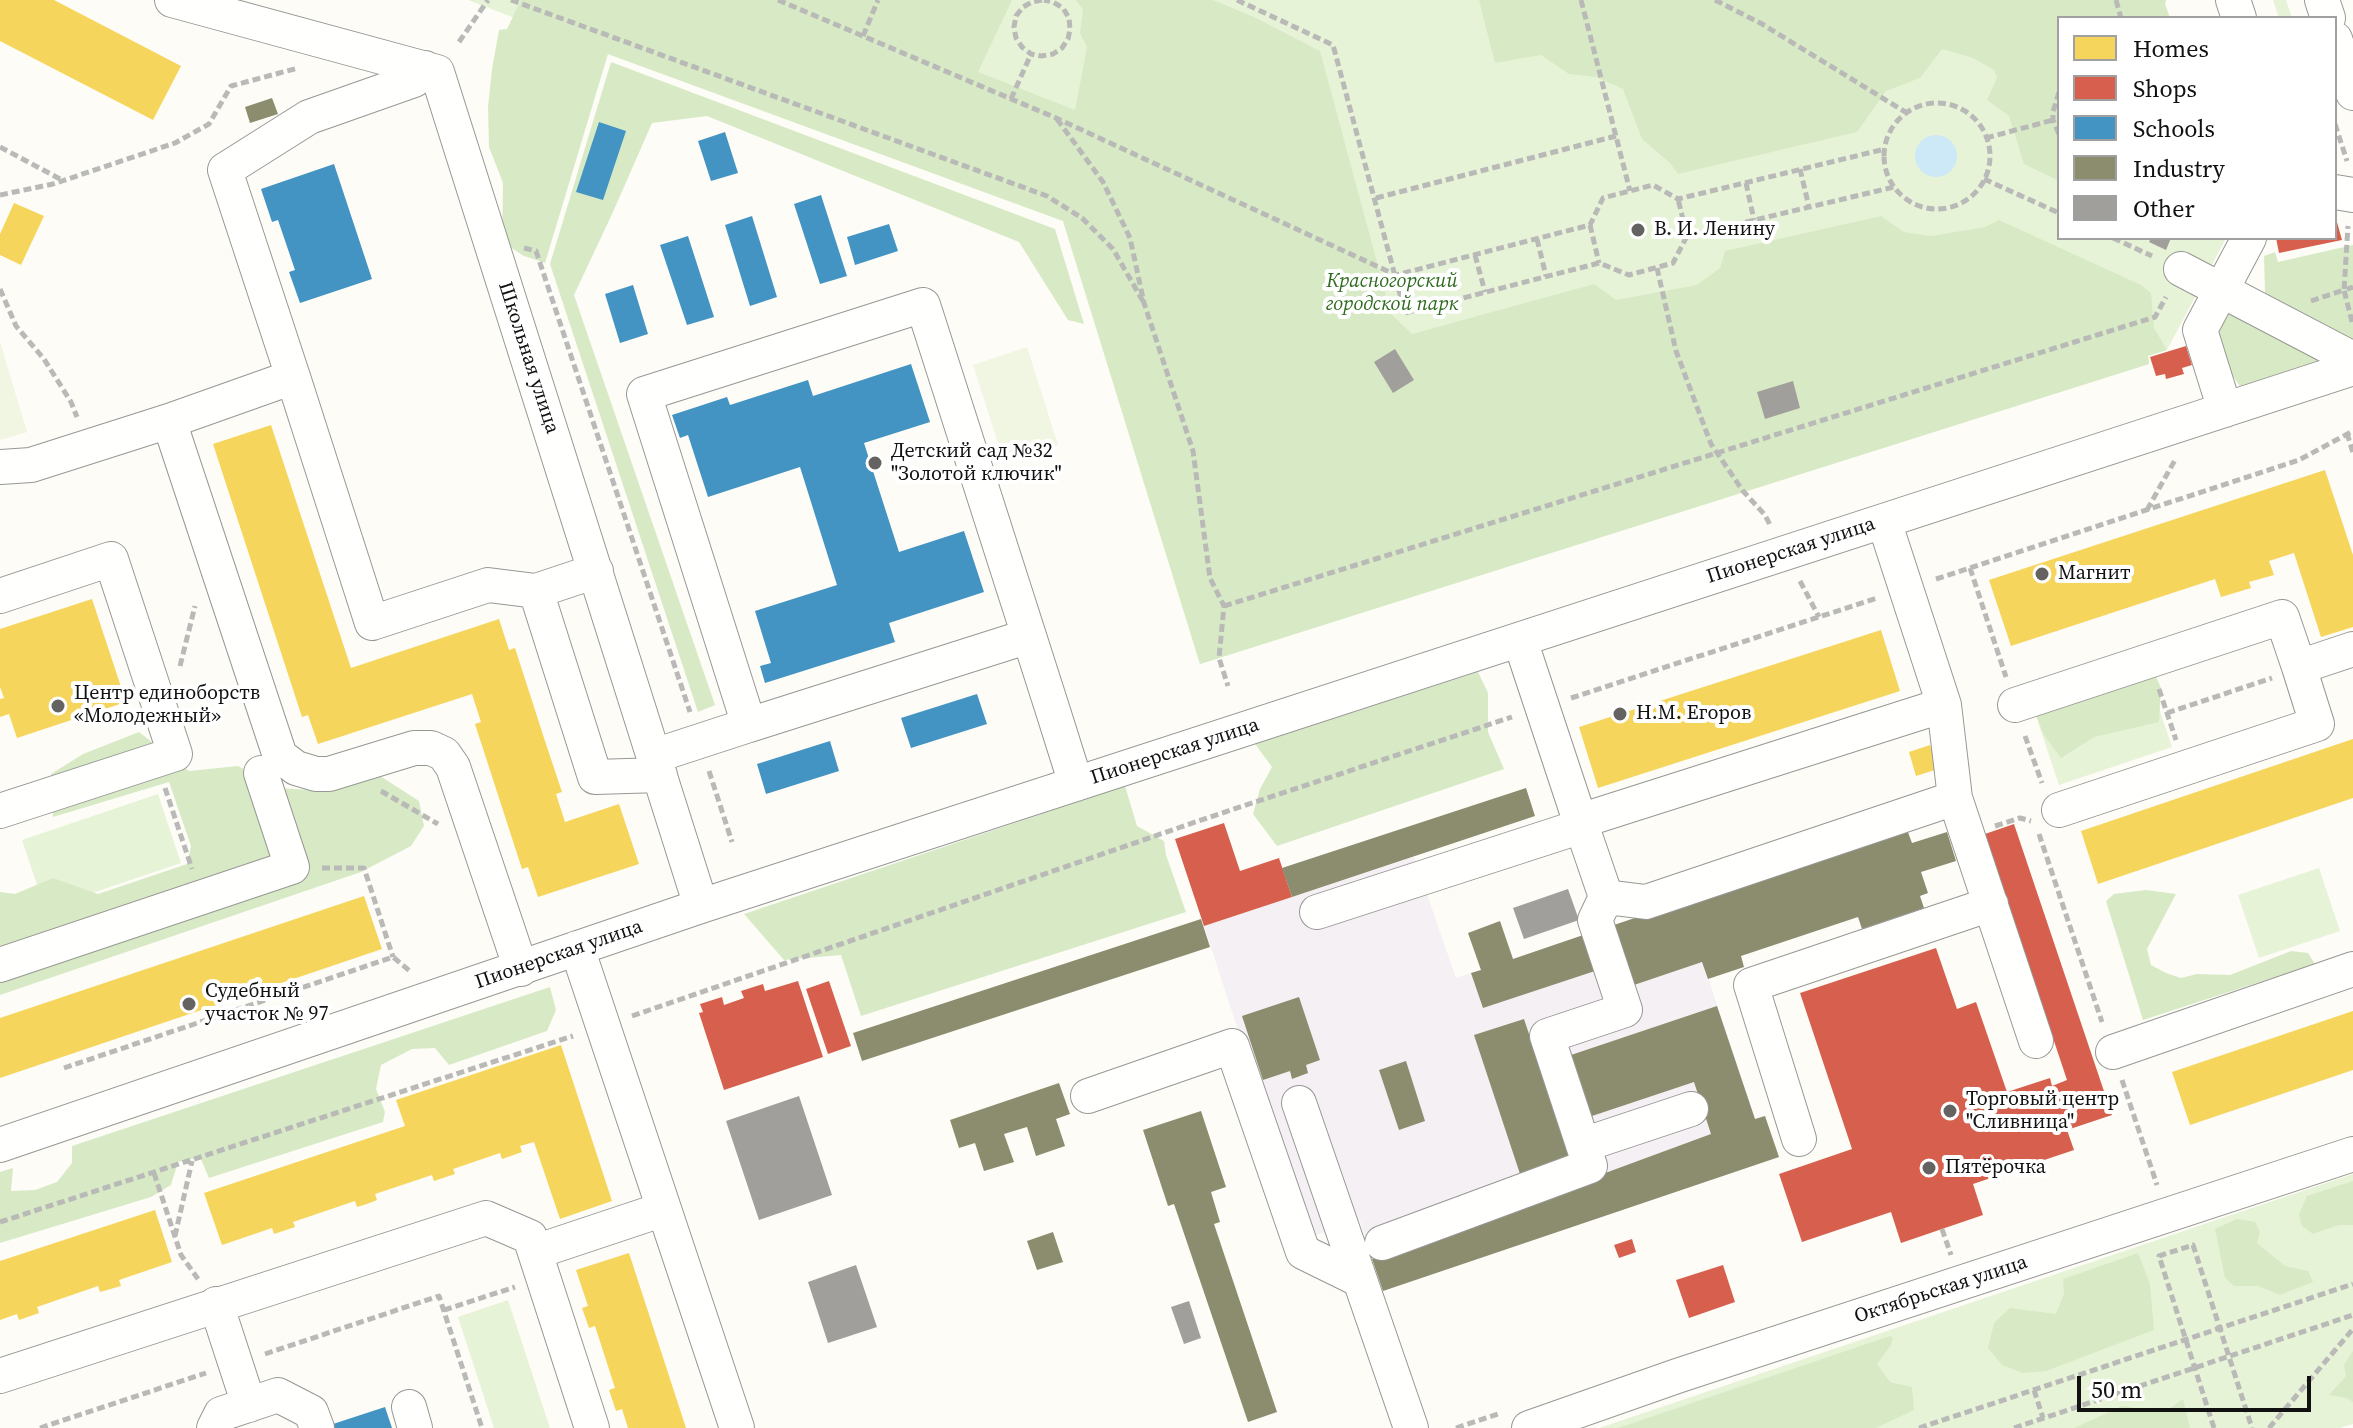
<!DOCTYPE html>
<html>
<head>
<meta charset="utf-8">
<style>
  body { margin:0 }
  #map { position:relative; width:2353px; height:1428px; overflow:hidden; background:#fdfcf7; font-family:"Source Serif 4",serif }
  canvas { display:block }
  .legend { position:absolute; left:2057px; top:16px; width:280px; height:224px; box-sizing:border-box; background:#fff; border:2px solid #a0a0a0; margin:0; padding:10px 14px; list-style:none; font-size:24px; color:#111 }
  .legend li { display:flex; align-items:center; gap:16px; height:40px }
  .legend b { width:40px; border:2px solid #a0a0a0 }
  .scale { position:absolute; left:2077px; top:1376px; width:234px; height:36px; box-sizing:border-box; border:4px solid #111; border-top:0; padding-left:10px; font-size:24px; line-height:28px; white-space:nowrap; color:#111; -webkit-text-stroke:6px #fff; paint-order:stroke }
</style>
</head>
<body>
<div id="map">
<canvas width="2353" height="1428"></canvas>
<ul class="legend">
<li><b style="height:22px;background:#f6d55c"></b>Homes</li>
<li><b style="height:22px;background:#d6604d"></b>Shops</li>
<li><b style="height:22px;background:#4393c3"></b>Schools</li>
<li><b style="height:22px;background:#8c8c6e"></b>Industry</li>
<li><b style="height:22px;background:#a19f9c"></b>Other</li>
</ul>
<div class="scale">50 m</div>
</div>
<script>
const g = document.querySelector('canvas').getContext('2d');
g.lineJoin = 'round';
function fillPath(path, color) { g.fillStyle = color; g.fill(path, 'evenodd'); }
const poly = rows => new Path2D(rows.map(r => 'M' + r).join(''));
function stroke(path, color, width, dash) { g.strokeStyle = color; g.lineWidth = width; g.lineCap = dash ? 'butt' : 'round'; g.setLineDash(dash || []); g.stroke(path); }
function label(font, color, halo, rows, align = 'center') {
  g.font = font + ' "Source Serif 4",serif'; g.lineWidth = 8; g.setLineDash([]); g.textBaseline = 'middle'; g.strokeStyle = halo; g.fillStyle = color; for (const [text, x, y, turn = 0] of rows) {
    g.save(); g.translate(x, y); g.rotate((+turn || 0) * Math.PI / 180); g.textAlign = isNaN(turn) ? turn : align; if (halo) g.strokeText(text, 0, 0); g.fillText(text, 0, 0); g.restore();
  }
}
const industrial = poly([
  [1414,857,1456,978,1683,902,1755,1119,1765,1116,1779,1157,1383,1291,1360,1221,1314,1236,1266,1116,1204,926]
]);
const green = poly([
  [468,0,2166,0,2165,4,2170,18,2059,18,2059,238,2226,238,2167,350,2148,356,2149,364,1200,664,1063,221,608,54],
  [2273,0,2286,0,2292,18,2279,18],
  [2151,684,2172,747,2059,785,2038,722],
  [158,794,181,863,45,909,22,840],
  [2319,868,2340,931,2259,958,2238,895],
  [2353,1174,2353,1424,2340,1428,1599,1428],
  [508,1300,550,1428,494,1428,458,1317]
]);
const forest = poly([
  [521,0,1012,0,978,72,1075,110,1087,47,1080,33,1083,9,1076,0,1213,0,1254,17,1320,51,1391,314,1412,334,1594,284,1616,300,1697,285,1720,268,1725,251,1881,216,1904,232,1931,236,1985,227,1999,220,2141,285,2151,293,2154,328,2167,350,2148,356,2149,364,1200,664,1063,221,608,54,545,263,524,256,502,242,503,183,489,147,488,107,492,69,499,30,507,29],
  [1479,0,2166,0,2165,4,2170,18,2059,18,2059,181,2024,164,2009,116,1987,100,1997,78,1994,70,1973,58,1942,49,1920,78,1886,91,1857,132,1678,174,1670,163,1642,139,1623,89,1596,77,1569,74,1541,55,1495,63],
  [611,62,1055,229,1084,324,1068,320,1019,242,707,116,652,123,613,212,574,295,715,705,698,712,550,264],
  [2353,245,2353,351,2241,388,2220,357,2217,326,2226,314,2265,293,2264,256,2275,252,2278,262],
  [2147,656,2161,688,2159,722,2094,737,2061,758,2044,735,2034,711],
  [1478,672,1488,693,1488,732,1504,769,1277,846,1253,814,1260,789,1272,767,1255,744],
  [139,732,189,771,238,766,279,788,311,790,380,776,419,801,424,826,411,846,361,872,0,995,0,892,15,894,53,878,98,894,187,864,191,846,169,782,53,817,51,774,83,754],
  [1125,786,1137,826,1164,841,1166,855,1186,912,861,1016,841,955,784,960,744,914],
  [2146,890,2176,894,2147,949,2151,965,2166,973,2181,978,2197,974,2230,975,2291,951,2308,953,2315,964,2143,1020,2106,901,2114,894],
  [550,987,556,1010,547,1031,449,1065,435,1048,412,1049,381,1065,376,1089,385,1112,383,1122,209,1178,200,1157,178,1162,171,1185,151,1197,0,1243,0,1172,13,1168,11,1191,35,1190,57,1182,72,1163,72,1146],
  [2353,1181,2353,1225,2339,1225,2313,1234,2302,1226,2299,1214,2307,1196],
  [2237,1219,2255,1222,2260,1232,2257,1243,2285,1266,2308,1271,2313,1282,2280,1295,2258,1286,2234,1286,2225,1278,2215,1229],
  [2138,1253,2150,1284,2154,1330,2046,1371,2023,1373,2002,1365,1988,1348,1994,1323,2010,1308,2056,1314,2064,1294,2063,1279],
  [1890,1336,1893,1338,1891,1345,1877,1364,1890,1382,1912,1387,1914,1410,1876,1428,1618,1428],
  [2353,1351,2353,1402,2346,1398,2329,1395,2346,1376,2344,1365],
  [2183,1399,2190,1428,2074,1428,2122,1406,2165,1412]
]);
const pitch = poly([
  [0,342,27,432,0,440],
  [1027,347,1058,445,1004,462,973,365]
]);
const water = poly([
  '1915 156a21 21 0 1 1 42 0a21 21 0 1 1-42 0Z'
]);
const homes = poly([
  [0,0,54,0,181,66,153,120,0,41],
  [14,203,44,216,21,265,0,255,0,234],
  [271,425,351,668,499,619,509,650,515,648,544,738,562,792,556,794,565,822,619,804,639,864,538,897,528,867,522,869,475,724,481,722,472,694,318,744,308,715,302,717,213,444],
  [2325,470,2353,555,2353,627,2321,637,2294,553,2269,561,2274,575,2249,582,2251,588,2221,597,2215,579,2011,646,1989,580],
  [92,599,126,702,17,738,9,714,0,717,0,699,4,698,0,687,0,629],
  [1881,630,1900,691,1598,788,1579,727],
  [2353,739,2353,798,2098,884,2081,831],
  [1930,745,1938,769,1916,776,1909,752],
  [364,896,382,949,0,1078,0,1018],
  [2353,1011,2353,1070,2190,1125,2172,1072],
  [561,1045,612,1201,560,1219,534,1142,520,1146,522,1152,502,1159,500,1153,453,1169,455,1174,434,1181,432,1175,375,1194,377,1200,367,1204,357,1207,355,1201,293,1222,295,1227,274,1234,272,1228,222,1245,204,1193,405,1126,396,1100],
  [155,1210,172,1262,119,1280,121,1286,100,1292,98,1286,37,1307,39,1313,19,1320,17,1314,0,1320,0,1261],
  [629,1253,686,1428,628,1428,622,1409,616,1411,609,1390,615,1388,595,1326,589,1328,582,1308,588,1306,576,1270]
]);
const shops = poly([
  [2335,215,2342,240,2279,253,2276,238,2335,238],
  [2186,346,2192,365,2182,368,2184,374,2166,379,2165,374,2156,376,2150,357],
  [1224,823,1240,871,1279,858,1292,897,1204,926,1175,839],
  [2014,824,2112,1115,2067,1130,2074,1150,1973,1184,1983,1215,1901,1243,1891,1212,1802,1242,1779,1174,1852,1149,1800,993,1936,948,1957,1009,1976,1002,2007,1092,2050,1078,2052,1086,2067,1080,1985,834],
  [798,981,823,1057,724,1090,699,1013,703,1012,700,1004,722,997,724,1005,744,998,741,991,763,984,765,991],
  [829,981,851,1046,828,1054,806,989],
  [1632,1239,1636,1252,1619,1258,1614,1245],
  [1723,1265,1735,1302,1689,1318,1676,1280]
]);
const schools = poly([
  [599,122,626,131,603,200,576,192],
  [725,132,738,173,711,181,698,141],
  [334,164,372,279,300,303,289,272,295,270,278,220,272,222,261,189],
  [821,195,847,276,820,284,794,204],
  [752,216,777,297,750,306,725,225],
  [889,224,898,251,855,265,847,237],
  [688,236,714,317,687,325,660,245],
  [633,285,648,334,620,343,605,294],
  [911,364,930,422,864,443,899,552,964,531,984,592,889,623,895,642,765,683,760,666,771,663,755,611,837,585,800,467,708,497,688,435,680,438,672,415,727,397,730,405,808,380,813,396],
  [977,694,987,724,911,748,901,718],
  [830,741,839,771,766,794,757,764],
  [385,1407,392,1428,331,1428,330,1425]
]);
const industry = poly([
  [272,98,278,114,250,123,245,107],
  [1526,788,1535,816,1292,897,1282,868],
  [1906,827,1912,843,1947,832,1956,861,1921,872,1928,893,1920,896,1924,908,1862,929,1858,917,1741,956,1744,967,1708,979,1702,962,1625,988,1605,928],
  [1201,919,1210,947,862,1061,853,1033],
  [1500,921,1513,959,1592,932,1604,968,1483,1008,1471,973,1481,970,1468,933],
  [1299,997,1320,1060,1306,1065,1308,1073,1292,1079,1290,1071,1263,1080,1242,1016],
  [1717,1006,1755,1119,1765,1116,1779,1157,1383,1291,1372,1259,1711,1134,1694,1082,1592,1116,1571,1055],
  [1524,1019,1572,1163,1522,1180,1474,1035],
  [1406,1061,1425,1121,1399,1130,1379,1070],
  [1059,1083,1070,1114,1056,1119,1065,1146,1036,1156,1027,1127,1004,1134,1014,1162,984,1171,975,1143,959,1148,950,1120],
  [1201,1111,1226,1187,1211,1192,1220,1222,1214,1224,1277,1412,1248,1422,1174,1204,1168,1206,1143,1130],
  [1053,1232,1063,1262,1037,1270,1027,1241]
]);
const building = poly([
  [2151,238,2171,238,2166,250,2149,242],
  [1395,349,1414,380,1393,393,1374,362],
  [1793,381,1800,408,1765,419,1757,392],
  [1568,889,1579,920,1524,939,1513,908],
  [799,1096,832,1195,759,1220,726,1121],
  [856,1265,877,1327,828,1343,808,1282],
  [1189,1301,1201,1338,1184,1344,1171,1307]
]);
const path = poly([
  [511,0,1047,196,1082,218,1113,249,1144,303],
  [778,0,1056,118,1396,275,1590,225,1603,198,1630,191,1653,185,1678,199,1885,149],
  [1042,0,1032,2,1023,7,1016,16,1014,27,1016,38,1022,47,1031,54,1041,56,1053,54,1062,48,1068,39,1070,29,1069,18,1063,8,1053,2,1044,0],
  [1237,0,1333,45,1405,313,1599,263,1629,275,1673,263,1687,236,1678,199],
  [1581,0,1630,191],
  [1715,0,1762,24,1907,113],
  [2116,0,2121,18],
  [863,36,878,0],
  [459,42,488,0],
  [2059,92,2053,112,2053,120,2059,134],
  [1011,99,1031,54],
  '1884 156a53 53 0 1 1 106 0a53 53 0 1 1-106 0Z',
  [1057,119,1103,182,1130,238,1144,303,1193,451,1210,578,1224,606,1219,658,1228,686],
  [2335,124,2347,161],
  [1986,138,2053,120],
  [0,147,62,180],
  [1800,169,1809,207],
  [1984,179,2059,213],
  [1746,183,1754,220],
  [0,195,53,184,175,143,209,124,231,86,298,68],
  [1376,198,1616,136],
  [1590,225,1599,263],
  [1687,236,1894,187],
  [2113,238,2152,256],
  [1537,239,1546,276],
  [524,248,536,251,690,712],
  [1475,255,1485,292],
  [1657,268,1676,351,1711,444,1743,491,1765,515,1771,527],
  [0,289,16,326,44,359,71,402,77,417],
  [2311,301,2344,290,2348,226],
  [2352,322,2344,290,2353,287],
  [2347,433,2353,453],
  [2147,510,2175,460],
  [1970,568,2006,677],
  [1936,579,2299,460,2353,431],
  [1800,581,1819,617],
  [1224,606,2155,317,2166,297],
  [180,666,195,606],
  [2159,689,2176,740],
  [1571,698,1877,598],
  [2167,713,2272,678],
  [2025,736,2042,783],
  [709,771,732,842],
  [165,788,192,869],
  [381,791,438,824],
  [1995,826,2020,818,2031,821],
  [2039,834,2102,1022],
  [322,868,364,868,393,957],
  [632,1016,1210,817,1512,717],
  [64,1068,393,957,411,972],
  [2122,1080,2157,1185],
  [154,1173,181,1255,198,1279],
  [0,1222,573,1036],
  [1942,1229,1951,1255],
  [175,1236,192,1161],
  [444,1310,515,1287],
  [265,1354,439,1296,482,1428],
  [2034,1390,2043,1418],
  [40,1428,206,1373],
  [1456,1428,1501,1413],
  [1919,1428,2353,1284],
  [2014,1428,2353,1315],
  [2214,1428,2159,1256,2193,1245,2252,1428],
  [2269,1428,2353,1329]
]);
const minor = poly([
  [172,0,437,72,701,906],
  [2233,0,2239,18],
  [2322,0,2328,18],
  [2335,39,2353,93],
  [2335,192,2353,195],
  [2181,269,2353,359],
  [293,377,225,170,309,117,414,80,425,68],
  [2225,410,2200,330,2249,238],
  [169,421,280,756,296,768,316,774,329,774,414,748,431,748,444,754,453,767,521,969],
  [0,467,31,465,169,421,293,377,372,623,488,585,536,591,596,571],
  [1884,521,1944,705,1955,798,2036,1041],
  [536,591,595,777,660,775],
  [0,596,111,559,175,754,0,811],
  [1029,636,749,725,644,394,923,305,1029,636,1053,711,1076,784],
  [1520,640,1580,821,1944,705],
  [2015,705,2282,617,2299,667,2353,649],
  [654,756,749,725],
  [2059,810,2317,724,2299,667],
  [1606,897,1646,902,1955,798],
  [1317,912,1582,826],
  [577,948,737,1428],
  [0,965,292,867,261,773],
  [2113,1052,2353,969],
  [1088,1096,1232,1046,1303,1252,1360,1280],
  [1299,1103,1411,1428],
  [1799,1139,1751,985,1991,904],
  [0,1145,701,906,2353,368],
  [1583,1145,1691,1109],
  [1382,1243,1590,1166,1547,1036,1625,1010,1595,920,1606,897,1580,821],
  [535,1252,664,1209],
  [216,1304,249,1405],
  [0,1376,486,1218,530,1237,592,1428],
  [409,1407,415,1428],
  [214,1428,221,1414,278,1395,311,1412,317,1428],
  [1529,1428,1677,1376,2353,1154]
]);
const markers = [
  [1638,230,8,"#646362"],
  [875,463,8,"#646362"],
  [2042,574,8,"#646362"],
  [58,706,8,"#646362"],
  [1620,714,8,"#646362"],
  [189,1004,8,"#646362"],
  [1950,1111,8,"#646362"],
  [1929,1168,8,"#646362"]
];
const poiNames = [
  ["В. И. Ленину",1654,230],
  ["Детский сад №32",891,452],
  ["\"Золотой ключик\"",891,475],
  ["Магнит",2058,574],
  ["Центр единоборств",74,694],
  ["«Молодежный»",74,717],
  ["Н.М. Егоров",1636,714],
  ["Судебный",205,992],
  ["участок № 97",205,1015],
  ["Торговый центр",1966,1100],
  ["\"Сливница\"",1966,1123],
  ["Пятёрочка",1945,1168]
];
const parkNames = [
  ["Красногорский",1392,282],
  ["городской парк",1392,305]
];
const streetNames = [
  ["Школьная улица",528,358,72],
  ["Пионерская улица",1791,551,-18],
  ["Пионерская улица",1175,752,-18],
  ["Пионерская улица",559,955,-19],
  ["Октябрьская улица",1941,1290,-18]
];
fillPath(industrial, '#f5f0f3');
fillPath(green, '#e7f3d7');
fillPath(forest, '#d8eac5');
fillPath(pitch, '#f0f6e1');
fillPath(water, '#cde8f7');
fillPath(homes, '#f6d55c');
fillPath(shops, '#d6604d');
fillPath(schools, '#4393c3');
fillPath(industry, '#8c8c6e');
fillPath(building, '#a19f9c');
stroke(minor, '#979795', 36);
stroke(path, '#b9b9b8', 5, [8, 4]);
stroke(minor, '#fffffe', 34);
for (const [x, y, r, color] of markers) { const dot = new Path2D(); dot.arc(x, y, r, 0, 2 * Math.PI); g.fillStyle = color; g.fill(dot); stroke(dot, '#fff', 3); }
label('20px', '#111', '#fff', poiNames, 'left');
label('italic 20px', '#2f6b1f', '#fff', parkNames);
label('20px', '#111', '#fff', streetNames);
</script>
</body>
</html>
